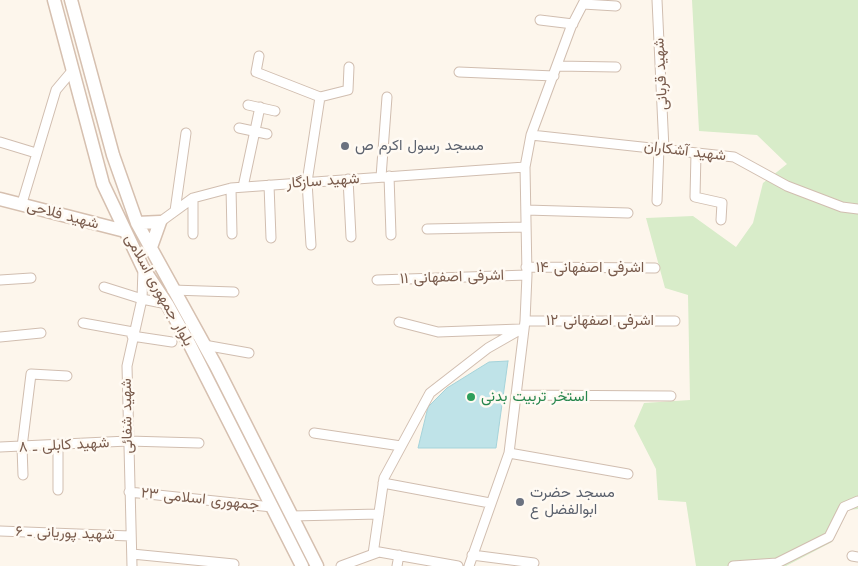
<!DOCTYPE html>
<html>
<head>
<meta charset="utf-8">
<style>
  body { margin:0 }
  canvas { display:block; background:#fdf6ec }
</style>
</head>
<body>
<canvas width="858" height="566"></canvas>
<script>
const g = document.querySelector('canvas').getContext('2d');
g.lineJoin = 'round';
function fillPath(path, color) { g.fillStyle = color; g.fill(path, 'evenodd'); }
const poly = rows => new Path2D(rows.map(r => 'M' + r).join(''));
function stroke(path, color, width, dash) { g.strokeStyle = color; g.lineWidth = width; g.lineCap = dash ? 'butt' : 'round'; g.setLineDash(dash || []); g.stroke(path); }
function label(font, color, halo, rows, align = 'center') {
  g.font = font + ' "Work Sans",Vazirmatn,sans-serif'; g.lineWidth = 5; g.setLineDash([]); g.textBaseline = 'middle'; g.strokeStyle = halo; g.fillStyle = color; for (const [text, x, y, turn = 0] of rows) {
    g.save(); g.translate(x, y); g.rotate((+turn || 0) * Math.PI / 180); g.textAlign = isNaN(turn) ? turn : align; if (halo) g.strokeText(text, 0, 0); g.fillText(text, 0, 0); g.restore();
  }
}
const green = poly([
  [692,0,858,0,858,509,848,510,832,542,786,566,696,566,686,502,658,500,656,469,634,426,644,403,690,400,688,295,665,288,646,218,693,216,736,247,753,223,763,183,787,164,757,135,699,131]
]);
const water = poly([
  [508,361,496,448,418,448,428,407,447,388,489,362,508,361]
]);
const street = poly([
  [657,0,664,149],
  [583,4,616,6],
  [540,20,573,24],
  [259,56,256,72,320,97,307,182,311,245],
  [557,66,616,67],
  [459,72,554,76],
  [320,97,348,90,349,67],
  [248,105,275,111],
  [239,128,267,134],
  [531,135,734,157,787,186,842,207,858,209],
  [0,142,36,153],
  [696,153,695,197,722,203,721,220],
  [389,176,391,235],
  [381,177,387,97],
  [348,179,351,237],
  [269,185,271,238],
  [243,187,260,107],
  [231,188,232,234],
  [657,201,659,148],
  [22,203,56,90,72,71],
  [526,210,628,213],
  [175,211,186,133],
  [160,222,193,198,231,188,525,167],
  [427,229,526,227],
  [193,234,193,198],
  [526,267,655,268],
  [0,280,31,278],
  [377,280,527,275],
  [104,287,142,299,167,304],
  [172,290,234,292],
  [525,321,675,321],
  [399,322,438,332,520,329],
  [83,323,133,332],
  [132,336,172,342],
  [0,337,41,333],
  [204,345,249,353],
  [517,395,671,396],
  [314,433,401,446],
  [0,447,128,441,199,443],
  [509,453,628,474],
  [23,475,22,447,31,374,67,376],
  [383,483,490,503],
  [58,490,58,446],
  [129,492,272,507],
  [292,516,379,514],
  [0,531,130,536],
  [132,554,234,564],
  [373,554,384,478,430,393,488,348,523,328],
  [472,555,534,563],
  [852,556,858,557],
  [132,566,127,366,142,299,143,268],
  [341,566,379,552,458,566],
  [397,566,399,555],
  [469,566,509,453,525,321,527,275,525,167,531,135,571,27,585,0],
  [733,566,777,563,829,537,844,507,858,501]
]);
const secondary = poly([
  [54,0,103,184,143,268,167,304,190,345,302,566],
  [71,0,113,155,137,223,216,366,317,566],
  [0,199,125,231],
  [137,223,160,222,150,250]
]);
const markers = [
  [345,146,5,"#6b7280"],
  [471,397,5,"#2e9e5b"],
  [520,502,5,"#6b7280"]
];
const streetNames = [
  ["شهید قربانی",661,74,-93],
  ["شهید آشکاران",685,151,7],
  ["شهید سازگار",323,181,-4],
  ["شهید فلاحی",63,215,15],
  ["اشرفی اصفهانی ۱۴",590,268],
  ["اشرفی اصفهانی ۱۱",452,277,-2],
  ["بلوار جمهوری اسلامی",159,290,61],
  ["اشرفی اصفهانی ۱۲",600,321],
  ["شهید شفائی",127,416,-91],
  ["شهید کابلی ـ ۸",64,445,-3],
  ["جمهوری اسلامی ۲۳",200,499,6],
  ["شهید پوریانی ـ ۶",65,533,2]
];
const worshipNames = [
  ["مسجد رسول اکرم ص",355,146],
  ["مسجد حضرت",530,493],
  ["ابوالفضل ع",530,510]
];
const leisureNames = [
  ["استخر تربیت بدنی",481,397]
];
fillPath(green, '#d8ecc9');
fillPath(water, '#bfe3e8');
stroke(water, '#a5d3da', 1);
stroke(street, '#d1beb0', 11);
stroke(secondary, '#d6c0b0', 15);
stroke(street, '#fff', 9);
stroke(secondary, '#fff', 12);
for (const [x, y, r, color] of markers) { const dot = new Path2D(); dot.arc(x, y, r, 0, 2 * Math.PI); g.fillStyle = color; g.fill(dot); stroke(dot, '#fffaf3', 2); }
label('15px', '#7a5c4d', '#fffaf3', streetNames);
label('15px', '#5b616d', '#fffaf3', worshipNames, 'left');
label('15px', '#27864d', '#fffaf3', leisureNames, 'left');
</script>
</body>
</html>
